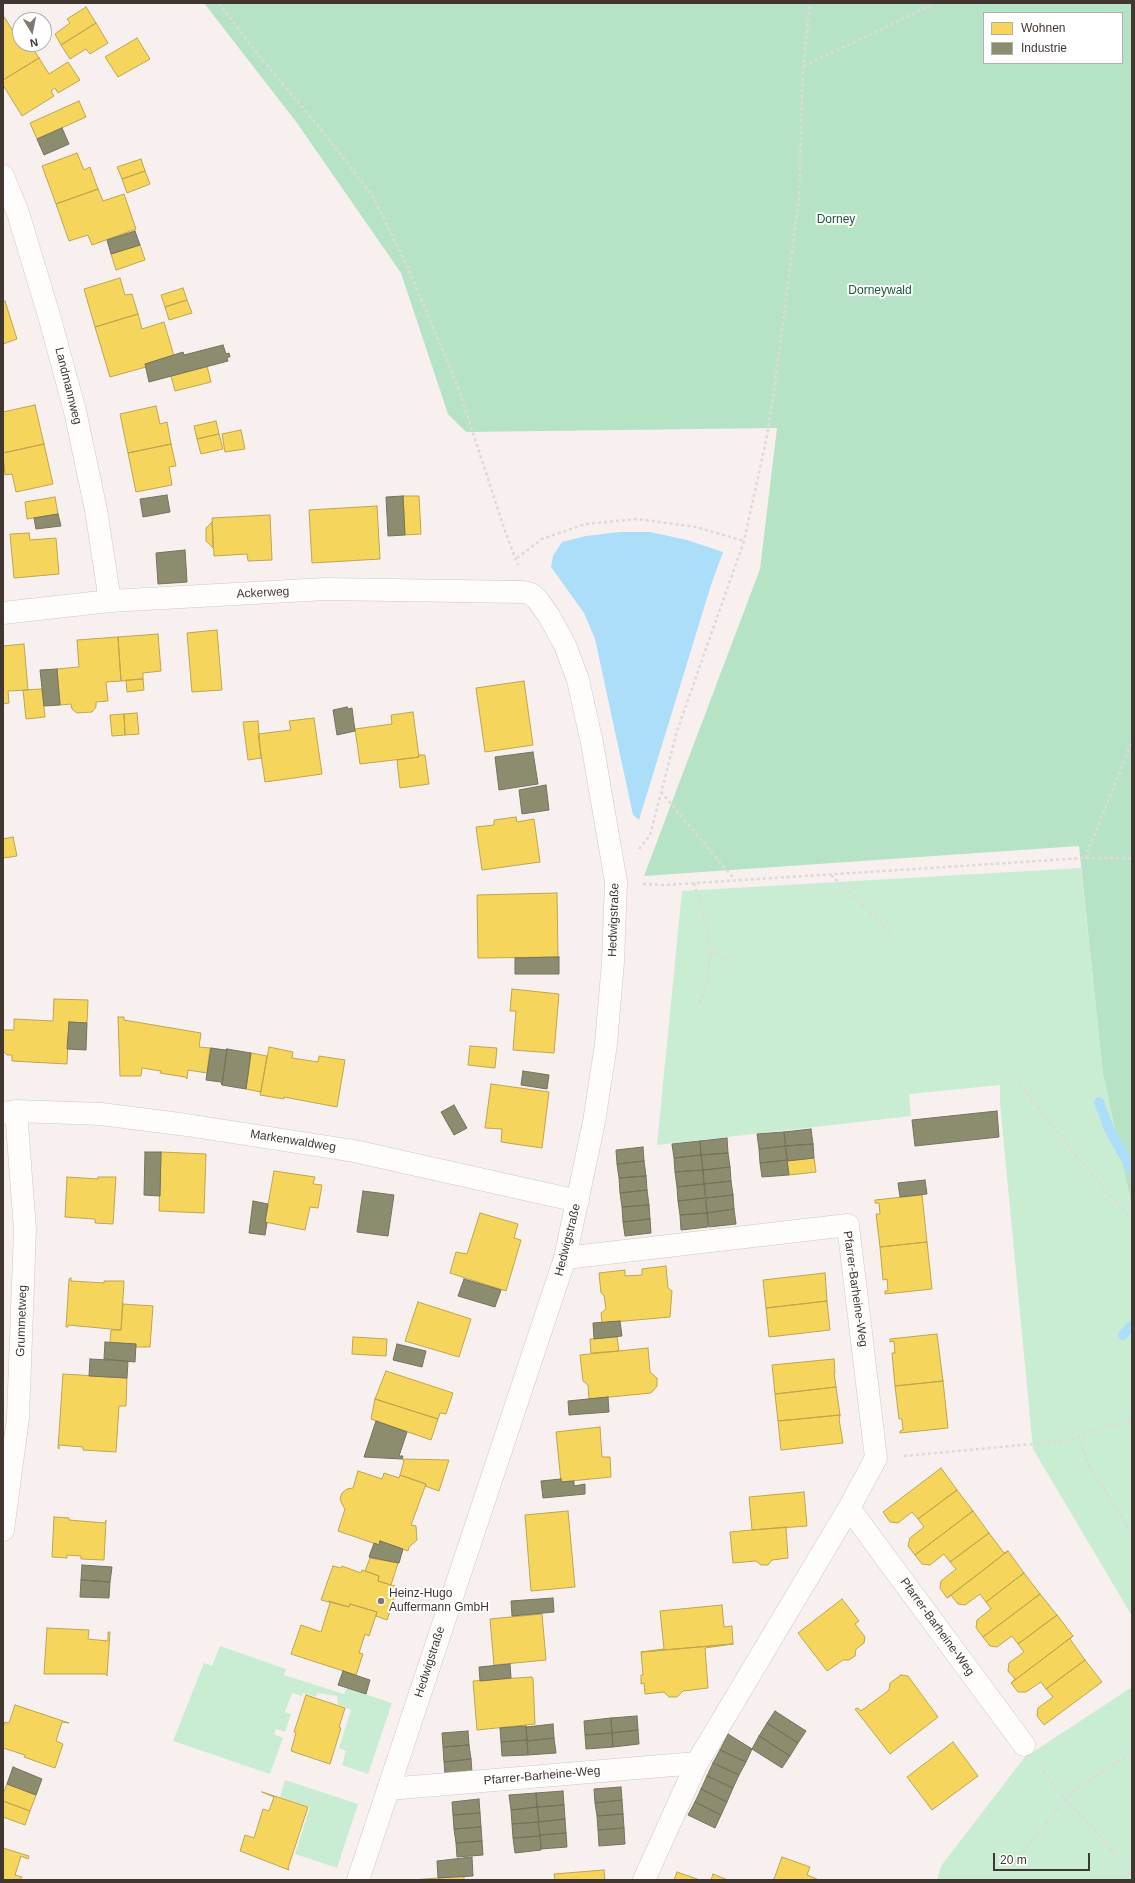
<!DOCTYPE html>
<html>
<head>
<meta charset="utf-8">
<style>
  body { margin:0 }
  #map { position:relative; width:1135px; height:1883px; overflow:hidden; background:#f7f0ee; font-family:Helvetica,sans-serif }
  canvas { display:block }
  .frame { position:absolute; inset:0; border:4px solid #423631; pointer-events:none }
  .legend { position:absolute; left:983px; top:12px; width:140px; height:52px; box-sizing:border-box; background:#fff; border:1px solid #b3afad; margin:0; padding:5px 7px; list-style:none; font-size:12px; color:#423631 }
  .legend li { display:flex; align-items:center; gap:8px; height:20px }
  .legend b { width:20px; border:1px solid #b3afad }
  .north { position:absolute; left:12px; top:12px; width:40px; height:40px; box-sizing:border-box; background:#fff; border:1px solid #b3afad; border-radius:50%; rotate:170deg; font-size:11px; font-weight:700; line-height:16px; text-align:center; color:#423631 }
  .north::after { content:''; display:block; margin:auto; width:14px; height:18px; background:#817773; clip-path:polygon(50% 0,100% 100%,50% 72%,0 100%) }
  .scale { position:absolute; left:993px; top:1853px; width:97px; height:18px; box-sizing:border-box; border:2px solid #423631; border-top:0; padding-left:5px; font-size:12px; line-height:14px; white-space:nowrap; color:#423631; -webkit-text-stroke:3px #fff; paint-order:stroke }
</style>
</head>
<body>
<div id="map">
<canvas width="1135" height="1883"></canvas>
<div class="frame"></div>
<ul class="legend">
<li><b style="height:11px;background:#f6d55c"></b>Wohnen</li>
<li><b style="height:11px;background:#8c8c6e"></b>Industrie</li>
</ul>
<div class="north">N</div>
<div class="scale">20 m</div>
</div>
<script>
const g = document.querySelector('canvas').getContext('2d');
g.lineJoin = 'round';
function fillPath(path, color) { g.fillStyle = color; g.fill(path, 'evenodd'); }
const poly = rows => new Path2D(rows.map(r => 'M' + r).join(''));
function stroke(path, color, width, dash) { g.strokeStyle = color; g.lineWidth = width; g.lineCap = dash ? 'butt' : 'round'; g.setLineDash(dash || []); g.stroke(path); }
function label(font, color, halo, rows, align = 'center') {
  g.font = font + ' Helvetica,sans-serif'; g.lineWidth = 4; g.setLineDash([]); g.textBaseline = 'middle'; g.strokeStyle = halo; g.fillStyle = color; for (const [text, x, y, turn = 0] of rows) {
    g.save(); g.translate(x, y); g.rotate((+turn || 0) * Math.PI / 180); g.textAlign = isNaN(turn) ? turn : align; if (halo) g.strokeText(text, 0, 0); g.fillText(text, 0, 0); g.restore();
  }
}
const green = poly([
  [1081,868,1103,1074,1132,1207,1132,1616,1033,1449,1000,1104,1000,1085,909,1094,911,1116,657,1145,682,891],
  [220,1646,286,1669,284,1675,344,1694,347,1688,392,1703,368,1774,342,1765,346,1751,339,1748,351,1710,338,1704,337,1696,317,1693,316,1697,303,1693,302,1696,292,1693,285,1712,291,1714,285,1732,276,1729,274,1734,283,1738,270,1774,173,1741,204,1663,212,1666],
  [1132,1687,1132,1880,937,1880,941,1866,1024,1758],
  [285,1780,358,1804,337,1868,295,1854,310,1807,280,1797]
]);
const forest = poly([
  [204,3,1132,3,1132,1207,1103,1074,1079,846,644,876,760,569,777,428,466,432,448,414,401,273,297,123],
  [984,13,1122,13,1122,63,984,63]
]);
const water = poly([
  [620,532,650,532,687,540,723,552,711,585,639,820,633,815,595,639,584,613,551,567,553,556,562,542,586,536]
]);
const homes = poly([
  [86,7,96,23,61,45,55,34,70,23,67,19,86,7],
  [3,15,18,39,20,38,20,44,30,44,39,58,3,80,3,15],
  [96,23,108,43,90,54,86,49,70,59,61,45,96,23],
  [137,38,150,59,118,77,105,57,137,38],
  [39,58,49,74,68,62,80,80,58,93,55,88,51,91,54,96,22,116,3,85,3,80,39,58],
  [79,101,86,117,37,139,30,123,79,101],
  [77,153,84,170,90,167,98,189,56,204,42,166,77,153],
  [141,159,145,171,122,179,117,167,141,159],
  [145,171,150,184,127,193,122,179,145,171],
  [98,189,103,201,124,194,136,229,92,245,88,235,69,241,56,204,98,189],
  [140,245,145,260,116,270,111,254,140,245],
  [120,278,125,295,132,294,138,314,95,327,84,289,120,278],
  [183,288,187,300,165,307,161,295,183,288],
  [187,300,192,313,169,320,165,307,187,300],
  [5,301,17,339,3,344,3,302,5,301],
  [138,314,142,329,164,322,174,356,145,364,146,367,110,377,95,327,138,314],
  [207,366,211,382,175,391,171,376,207,366],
  [35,405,44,444,3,453,3,412,35,405],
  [156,406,160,424,167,422,171,444,128,453,120,414,156,406],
  [216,421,219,434,197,439,194,426,216,421],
  [241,430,245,449,225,452,222,434,241,430],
  [219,434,223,449,201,454,197,439,219,434],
  [44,444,53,484,16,492,12,474,5,475,3,453,44,444],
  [171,444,176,466,169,467,172,485,136,492,128,453,171,444],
  [403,496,419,496,421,534,405,535,403,496],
  [55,497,58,514,27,519,25,502,55,497],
  [377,506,380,559,312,563,309,510,377,506],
  [270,515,272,560,248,561,247,554,214,556,212,518,270,515],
  [212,522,213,548,206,541,206,528,212,522],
  [29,533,30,540,56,538,59,574,14,578,10,534,29,533],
  [217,630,222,690,192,692,187,633,217,630],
  [158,634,161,671,143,673,143,679,121,681,118,637,158,634],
  [118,637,121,681,106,682,108,701,96,702,96,707,92,712,77,713,72,709,71,704,60,705,57,669,79,667,77,640,118,637],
  [24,644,28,690,8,691,9,703,3,704,3,646,24,644],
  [143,679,144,690,127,692,126,680,143,679],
  [524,681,533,745,485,752,476,688,524,681],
  [42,689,45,717,26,719,23,690,42,689],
  [413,712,419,757,360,764,355,729,392,724,391,715,413,712],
  [137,713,139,734,125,735,124,714,137,713],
  [124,714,125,735,112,736,110,715,124,714],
  [314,718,322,774,265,782,258,734,291,730,289,721,314,718],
  [258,721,261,758,248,760,243,722,258,721],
  [419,755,425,755,429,784,400,788,397,760,419,757,419,755],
  [516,817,517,822,534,819,540,862,482,870,476,827,494,825,494,820,516,817],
  [13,837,17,856,3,858,3,839,13,837],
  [557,893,558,957,478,958,477,895,557,893],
  [512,989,559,994,554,1053,513,1050,516,1011,510,1011,512,989],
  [54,999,88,1000,87,1023,69,1022,67,1064,12,1061,12,1055,7,1055,3,1051,3,1030,14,1030,14,1019,53,1021,54,999],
  [118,1017,124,1017,124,1020,201,1033,199,1047,210,1048,207,1073,188,1070,187,1079,185,1077,160,1073,161,1071,142,1068,141,1076,120,1076,118,1017],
  [470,1046,497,1048,495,1068,468,1065,470,1046],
  [269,1047,293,1052,292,1058,318,1062,319,1056,345,1060,337,1107,284,1097,284,1099,260,1095,269,1047],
  [251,1053,267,1056,261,1092,246,1089,251,1053],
  [491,1084,549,1092,542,1148,501,1142,502,1129,485,1128,491,1084],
  [161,1152,206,1154,204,1213,159,1211,161,1152],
  [814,1158,816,1172,789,1175,787,1161,814,1158],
  [274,1171,315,1177,313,1184,322,1185,318,1208,310,1207,305,1230,265,1222,274,1171],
  [67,1177,98,1179,98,1177,116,1177,113,1224,95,1223,95,1219,65,1217,67,1177],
  [922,1195,927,1242,880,1247,876,1214,880,1214,879,1203,875,1203,875,1200,922,1195],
  [480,1213,518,1224,514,1238,521,1240,506,1291,450,1273,456,1252,467,1254,480,1213],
  [927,1242,932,1289,885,1294,885,1291,888,1291,887,1279,883,1280,880,1247,927,1242],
  [666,1266,668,1288,672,1291,670,1317,602,1323,601,1313,606,1309,604,1295,601,1293,599,1273,625,1270,625,1276,642,1275,642,1269,666,1266],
  [825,1273,827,1301,766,1308,763,1280,825,1273],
  [71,1278,71,1281,104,1283,104,1281,124,1281,121,1330,68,1325,68,1327,66,1327,69,1279,71,1278],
  [827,1301,830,1330,769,1337,766,1308,827,1301],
  [418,1302,471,1319,459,1357,405,1341,418,1302],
  [123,1304,153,1306,150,1347,136,1347,136,1344,110,1343,111,1330,121,1330,123,1304],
  [937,1334,943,1381,895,1386,892,1353,895,1353,894,1341,890,1342,890,1339,937,1334],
  [353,1337,387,1339,386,1356,352,1354,353,1337],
  [617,1337,619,1351,591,1353,590,1339,617,1337],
  [648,1348,650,1372,657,1378,657,1386,651,1393,589,1399,588,1385,583,1381,580,1355,648,1348],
  [834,1359,835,1373,834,1373,836,1387,775,1394,772,1365,834,1359],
  [386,1371,453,1393,446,1414,440,1413,438,1419,375,1399,386,1371],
  [63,1374,127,1378,126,1406,119,1406,116,1452,83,1450,83,1447,59,1445,59,1449,58,1448,63,1374],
  [943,1381,948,1428,900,1433,900,1431,903,1430,902,1419,899,1419,895,1386,943,1381],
  [836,1387,840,1415,778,1421,775,1394,836,1387],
  [375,1399,438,1419,431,1440,371,1419,375,1399],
  [840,1415,839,1419,843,1443,781,1450,778,1421,840,1415],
  [600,1427,602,1457,610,1457,611,1477,561,1482,556,1432,600,1427],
  [402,1459,449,1460,439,1491,425,1486,426,1484,400,1475,404,1461,402,1459],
  [941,1468,957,1490,918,1519,912,1512,898,1523,890,1522,883,1512,941,1468],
  [358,1471,382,1479,384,1473,399,1478,400,1475,426,1484,411,1525,416,1526,417,1540,409,1547,408,1551,380,1541,379,1545,338,1531,345,1509,342,1504,340,1499,342,1493,347,1489,353,1488,358,1471],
  [957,1490,973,1511,915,1555,908,1546,910,1538,924,1527,918,1519,957,1490],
  [804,1492,807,1526,752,1530,749,1497,804,1492],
  [568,1511,575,1587,531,1591,525,1515,568,1511],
  [973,1511,989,1533,950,1562,944,1554,930,1565,922,1564,915,1555,973,1511],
  [54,1517,69,1518,69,1520,105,1523,106,1520,104,1560,81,1559,81,1556,67,1555,67,1558,52,1557,54,1517],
  [786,1527,788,1558,772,1560,768,1565,761,1565,756,1561,733,1563,730,1532,786,1527],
  [989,1533,1004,1553,1008,1551,947,1598,940,1588,941,1581,956,1569,950,1562,989,1533],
  [1008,1551,1024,1573,986,1602,980,1594,965,1605,958,1604,951,1595,947,1598,1008,1551],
  [370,1558,398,1563,391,1585,378,1581,379,1576,365,1571,370,1558],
  [333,1566,341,1568,342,1566,361,1573,362,1570,379,1576,378,1581,398,1587,387,1620,376,1616,377,1612,350,1604,349,1607,321,1600,333,1566],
  [1024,1573,1040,1594,983,1637,976,1628,977,1620,991,1609,986,1602,1024,1573],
  [1040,1594,1057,1615,1018,1644,1012,1636,997,1647,990,1646,983,1637,1040,1594],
  [842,1599,859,1621,855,1624,865,1637,864,1643,856,1649,855,1656,849,1660,843,1660,827,1671,798,1633,842,1599],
  [329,1601,349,1607,350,1604,377,1612,369,1636,365,1634,359,1653,363,1654,356,1675,291,1654,301,1625,321,1632,330,1603,329,1601],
  [722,1605,724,1627,732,1626,733,1644,641,1652,664,1649,660,1611,722,1605],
  [542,1614,546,1660,494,1665,490,1619,542,1614],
  [1057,1615,1073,1636,1011,1683,1015,1679,1008,1671,1009,1663,1024,1652,1018,1644,1057,1615],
  [47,1628,89,1630,88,1639,108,1641,108,1632,110,1632,107,1676,106,1674,44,1674,47,1628],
  [1073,1636,1070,1639,1085,1660,1046,1689,1041,1682,1026,1692,1018,1692,1011,1683,1073,1636],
  [733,1644,705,1648,708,1688,683,1691,677,1697,669,1697,664,1692,645,1694,644,1683,641,1684,641,1675,643,1675,641,1652,733,1644],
  [1085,1660,1102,1682,1044,1725,1037,1716,1038,1708,1053,1697,1046,1689,1085,1660],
  [901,1675,908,1676,938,1717,890,1754,855,1709,858,1708,861,1711,889,1690,890,1683,901,1675],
  [531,1677,533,1678,535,1724,477,1730,473,1681,531,1677],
  [306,1695,345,1708,339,1727,341,1728,330,1764,291,1751,296,1733,294,1732,306,1695],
  [15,1705,69,1723,62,1722,56,1741,63,1744,55,1768,24,1757,25,1755,3,1748,3,1728,5,1722,9,1723,15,1705],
  [953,1742,978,1776,932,1810,907,1777,953,1742],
  [7,1784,36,1795,30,1811,3,1801,3,1794,7,1784],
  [262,1792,308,1807,288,1868,289,1870,240,1851,245,1835,254,1838,263,1809,269,1811,274,1797,262,1792],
  [3,1801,30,1811,25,1825,3,1817,3,1801],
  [3,1848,29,1856,28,1859,21,1856,15,1875,22,1877,20,1880,3,1880,3,1848],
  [782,1857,810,1867,807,1875,819,1880,771,1880,774,1879,782,1857],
  [604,1870,605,1880,555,1880,554,1874,604,1870],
  [677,1872,700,1880,674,1880,677,1872],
  [713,1874,728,1880,711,1880,713,1874],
  [464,1875,464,1880,412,1880,438,1878,464,1875]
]);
const industry = poly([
  [62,128,69,144,44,155,37,139,62,128],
  [135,231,140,245,111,254,107,240,135,231],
  [223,345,226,354,229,353,230,357,227,357,228,361,149,382,145,364,183,352,184,355,223,345],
  [167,495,170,512,143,517,140,499,167,495],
  [403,496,405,535,388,536,386,497,403,496],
  [58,514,61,526,36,529,34,518,58,514],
  [185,550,187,582,158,584,156,553,185,550],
  [57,669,60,705,44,706,40,670,57,669],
  [347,707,348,709,352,708,355,731,337,735,333,710,347,707],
  [533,752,538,784,499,790,495,757,533,752],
  [546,785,549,810,522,814,519,790,546,785],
  [559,957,559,974,515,974,515,958,559,957],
  [69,1022,87,1023,86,1050,67,1049,69,1022],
  [211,1048,225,1050,227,1049,222,1085,221,1082,206,1080,211,1048],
  [227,1049,251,1053,246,1089,222,1085,227,1049],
  [523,1071,549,1075,547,1089,521,1085,523,1071],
  [454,1105,467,1128,454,1135,441,1112,454,1105],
  [997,1111,999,1137,915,1146,912,1120,997,1111],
  [811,1129,813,1144,785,1146,784,1132,811,1129],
  [784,1132,786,1146,759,1149,757,1134,784,1132],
  [727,1138,728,1153,701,1155,700,1141,727,1138],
  [700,1141,701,1155,674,1158,672,1144,700,1141],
  [813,1144,814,1158,787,1161,785,1146,813,1144],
  [786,1146,787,1160,760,1163,759,1149,786,1146],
  [643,1147,644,1161,617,1164,616,1150,643,1147],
  [145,1152,161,1152,160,1196,144,1195,145,1152],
  [728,1153,730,1167,703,1170,701,1155,728,1153],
  [701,1155,703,1170,675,1172,674,1158,701,1155],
  [787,1160,789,1175,762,1177,760,1163,787,1160],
  [644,1161,646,1176,619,1178,617,1164,644,1161],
  [730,1167,731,1181,704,1184,703,1170,730,1167],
  [703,1170,704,1184,677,1187,675,1172,703,1170],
  [646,1176,647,1190,620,1193,619,1178,646,1176],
  [925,1180,927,1194,900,1197,898,1183,925,1180],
  [731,1181,733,1195,706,1198,704,1184,731,1181],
  [704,1184,705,1198,678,1201,677,1187,704,1184],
  [647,1190,649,1205,622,1207,620,1193,647,1190],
  [363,1191,394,1195,388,1236,357,1232,363,1191],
  [733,1195,734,1209,707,1213,706,1198,733,1195],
  [705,1198,707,1213,680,1215,678,1201,705,1198],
  [253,1201,268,1204,265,1222,267,1223,265,1235,249,1233,253,1201],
  [649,1205,650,1219,623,1222,622,1207,649,1205],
  [734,1209,736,1224,709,1227,707,1213,734,1209],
  [707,1213,708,1227,681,1230,680,1215,707,1213],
  [650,1219,651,1233,625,1236,623,1222,650,1219],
  [464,1279,501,1290,495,1307,458,1296,464,1279],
  [620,1321,622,1336,594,1339,593,1323,620,1321],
  [105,1342,136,1344,135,1362,104,1359,105,1342],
  [397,1344,426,1351,422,1367,393,1360,397,1344],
  [90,1359,128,1361,127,1378,89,1376,90,1359],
  [608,1397,609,1412,569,1415,568,1401,608,1397],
  [376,1421,407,1432,399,1456,403,1456,402,1459,364,1457,376,1421],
  [561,1479,561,1482,574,1481,574,1486,585,1484,585,1494,543,1498,541,1481,561,1479],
  [380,1541,403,1549,399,1563,369,1557,374,1543,379,1545,380,1541],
  [82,1565,112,1567,110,1582,81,1580,82,1565],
  [81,1580,110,1582,109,1598,80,1597,81,1580],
  [553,1598,554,1612,512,1616,511,1601,553,1598],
  [510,1664,511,1678,480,1681,479,1667,510,1664],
  [343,1671,370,1680,366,1694,338,1685,343,1671],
  [775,1711,806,1731,798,1743,767,1723,775,1711],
  [637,1716,638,1730,612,1733,611,1718,637,1716],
  [611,1718,612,1733,585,1735,584,1721,611,1718],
  [767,1723,798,1743,790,1756,759,1736,767,1723],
  [553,1724,554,1738,527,1741,526,1727,553,1724],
  [526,1726,527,1740,501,1742,500,1728,526,1726],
  [638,1730,639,1744,613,1747,612,1733,638,1730],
  [468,1731,469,1745,443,1747,442,1733,468,1731],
  [612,1733,613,1747,586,1749,585,1735,612,1733],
  [728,1734,752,1749,746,1762,720,1750,728,1734],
  [759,1736,790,1756,782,1768,752,1749,759,1736],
  [554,1738,556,1753,528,1755,527,1741,554,1738],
  [527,1740,528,1755,502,1756,501,1742,527,1740],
  [469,1745,471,1759,444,1762,443,1747,469,1745],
  [720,1750,746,1762,739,1775,713,1763,720,1750],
  [471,1759,472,1772,445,1774,444,1762,471,1759],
  [713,1763,739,1775,733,1788,707,1776,713,1763],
  [13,1767,42,1779,36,1795,7,1784,13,1767],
  [707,1776,733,1788,727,1802,701,1789,707,1776],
  [621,1787,622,1800,595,1803,594,1789,621,1787],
  [701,1789,727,1802,721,1815,695,1802,701,1789],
  [563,1791,564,1805,537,1807,536,1793,563,1791],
  [536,1793,537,1807,511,1810,509,1795,536,1793],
  [479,1799,480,1813,453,1815,452,1802,479,1799],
  [622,1800,623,1814,597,1816,595,1803,622,1800],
  [695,1802,721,1815,715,1828,688,1815,695,1802],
  [564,1805,565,1819,539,1822,537,1807,564,1805],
  [537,1807,539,1822,512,1824,511,1810,537,1807],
  [480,1813,481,1827,454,1829,453,1815,480,1813],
  [623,1814,624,1828,598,1830,597,1816,623,1814],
  [565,1819,566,1833,540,1835,538,1822,565,1819],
  [538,1822,540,1836,513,1838,512,1824,538,1822],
  [481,1827,482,1841,456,1843,454,1829,481,1827],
  [624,1828,625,1844,599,1846,598,1830,624,1828],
  [566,1833,567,1847,541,1849,540,1835,566,1833],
  [540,1836,541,1850,515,1853,513,1838,540,1836],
  [482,1841,483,1855,457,1857,456,1843,482,1841],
  [472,1857,473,1876,438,1878,437,1861,472,1857]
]);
const stream = poly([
  [1099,1102,1110,1131,1132,1170],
  [1123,1335,1132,1325]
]);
const path = poly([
  [219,3,259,56,315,122,372,195,409,270,458,387,505,531,518,565],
  [804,66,936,3],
  [517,558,542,539,585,524,638,519,696,527,744,541],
  [661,792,735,880],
  [639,849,650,835,677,731,744,541,767,436,773,398,799,199,803,66,810,3],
  [1085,858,1132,742],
  [831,875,892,933],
  [694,883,706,925,710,953,708,977,700,1003],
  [643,884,665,885,1085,858,1132,858],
  [710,953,717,954,725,960,733,960],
  [1020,1083,1047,1120,1084,1165,1132,1219],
  [1128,1421,1132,1418],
  [1078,1436,1089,1465,1132,1534],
  [904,1456,1065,1441,1109,1426,1132,1422],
  [1040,1766,1060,1793,1098,1833,1132,1878],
  [1000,1880,1067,1798,1077,1788,1132,1753]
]);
const minor = poly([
  [3,176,18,213,48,312,75,411,96,510,110,601],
  [3,613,110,601,325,589,524,592,531,594,537,599,549,616,565,645,578,680,592,743,616,882,613,962,606,1044,594,1122,565,1258,358,1880],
  [3,1113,16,1111,101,1114,187,1125,354,1151,578,1201],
  [565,1258,848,1225,876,1458,849,1508,697,1763,644,1880],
  [849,1508,1024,1745],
  [3,1530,18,1418,25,1230,16,1111],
  [388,1789,697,1763]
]);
const markers = [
  [381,1601,4,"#817773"]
];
const parkNames = [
  ["Dorney",836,220],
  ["Dorneywald",880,291]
];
const streetNames = [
  ["Landmannweg",68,386,76],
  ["Ackerweg",263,593,-3],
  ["Hedwigstraße",614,920,-88],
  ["Markenwaldweg",293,1141,9],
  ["Hedwigstraße",568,1240,-76],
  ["Pfarrer-Barheine-Weg",855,1289,82],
  ["Grummetweg",22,1321,-88],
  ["Pfarrer-Barheine-Weg",937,1627,54],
  ["Hedwigstraße",430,1662,-72],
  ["Pfarrer-Barheine-Weg",542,1776,-5]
];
const poiNames = [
  ["Heinz-Hugo",389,1594],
  ["Auffermann GmbH",389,1608]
];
fillPath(green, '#c9edd3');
fillPath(forest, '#b6e3c5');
fillPath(water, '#addef9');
fillPath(homes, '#f6d55c');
stroke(homes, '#c0a54f', 1);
fillPath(industry, '#8c8c6e');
stroke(industry, '#76725c', 1);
stroke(stream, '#addef9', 10);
stroke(minor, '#cfc7c4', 23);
stroke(path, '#dddad9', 2.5, [3, 3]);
stroke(minor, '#fefdfc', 22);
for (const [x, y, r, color] of markers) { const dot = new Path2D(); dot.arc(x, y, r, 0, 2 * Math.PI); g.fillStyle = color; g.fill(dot); stroke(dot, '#fff', 1.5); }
label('12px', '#175835', '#fff', parkNames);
label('12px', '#423631', '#fff', streetNames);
label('12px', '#423631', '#fff', poiNames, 'left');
</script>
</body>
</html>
